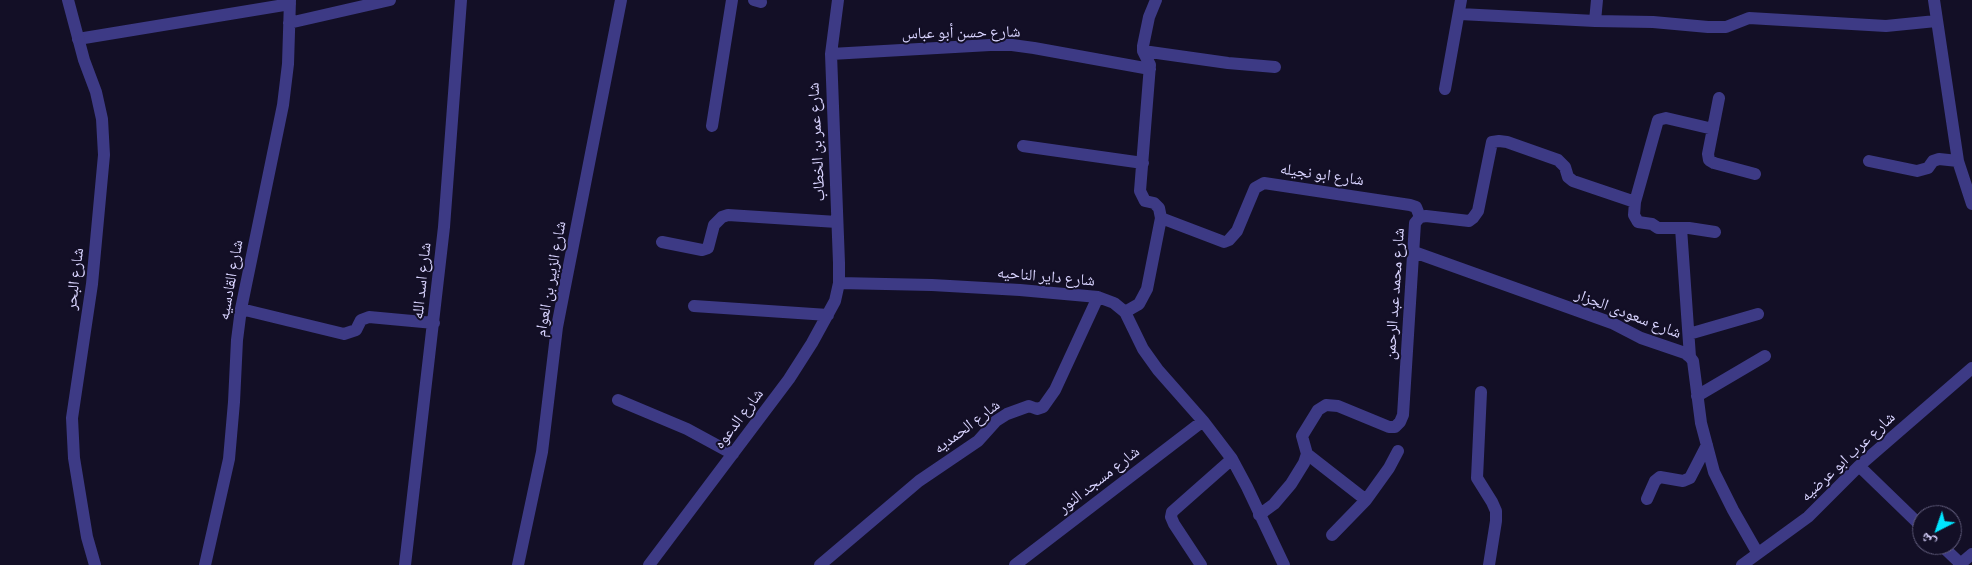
<!DOCTYPE html>
<html>
<head>
<meta charset="utf-8">
<style>
  body { margin:0 }
  #map { position:relative; width:1972px; height:565px; overflow:hidden; background:#130f26; font-family:Manrope,"Noto Naskh Arabic",sans-serif }
  canvas { display:block }
  .north { position:absolute; left:1912px; top:505px; width:50px; height:50px; box-sizing:border-box; background:#130f26; border:1px solid #625e7d; border-radius:50%; rotate:221deg; font-size:14px; font-weight:700; line-height:20px; text-align:center; color:#d9d4ff }
  .north::after { content:''; display:block; margin:auto; width:18px; height:22px; background:#00e5ff; clip-path:polygon(50% 0,100% 100%,50% 72%,0 100%) }
</style>
</head>
<body>
<div id="map">
<canvas width="1972" height="565"></canvas>
<div class="north">ش</div>
</div>
<script>
const g = document.querySelector('canvas').getContext('2d');
g.lineJoin = 'round';
const poly = rows => new Path2D(rows.map(r => 'M' + r).join(''));
function stroke(path, color, width, dash) { g.strokeStyle = color; g.lineWidth = width; g.lineCap = dash ? 'butt' : 'round'; g.setLineDash(dash || []); g.stroke(path); }
function label(font, color, halo, rows, align = 'center') {
  g.font = font + ' Manrope,"Noto Naskh Arabic",sans-serif'; g.lineWidth = 4; g.setLineDash([]); g.textBaseline = 'middle'; g.strokeStyle = halo; g.fillStyle = color; for (const [text, x, y, turn = 0] of rows) {
    g.save(); g.translate(x, y); g.rotate((+turn || 0) * Math.PI / 180); g.textAlign = isNaN(turn) ? turn : align; if (halo) g.strokeText(text, 0, 0); g.fillText(text, 0, 0); g.restore();
  }
}
const minor = poly([
  [754,0,761,2],
  [1934,0,1958,161,1972,204],
  [1460,14,1595,21,1653,22,1708,27,1726,27,1749,18,1886,26,1936,21],
  [1595,21,1597,0],
  [289,23,390,0],
  [78,39,290,4],
  [1143,51,1228,63,1275,67],
  [831,54,990,45,1012,45,1034,48,1150,69],
  [1445,89,1461,0],
  [1719,98,1708,154,1709,160,1714,163,1755,174],
  [712,126,732,0],
  [1713,129,1666,118,1658,120,1635,202,1634,215,1638,222,1652,224,1658,228,1689,228,1715,232],
  [1023,146,1143,163],
  [1869,161,1917,171,1928,168,1933,161,1939,159,1958,161],
  [1161,218,1224,242,1229,240,1237,231,1255,188,1264,183,1410,205,1416,207,1420,217],
  [1681,228,1690,357],
  [662,242,702,250,708,248,714,225,722,217,728,215,837,222],
  [1414,252,1612,323,1641,338,1685,353,1690,357,1693,361,1701,423,1714,472,1733,510,1757,552],
  [839,283,932,285,1020,290,1098,297,1114,303,1125,312,1143,349,1158,370,1203,421,1232,459,1247,487,1284,565],
  [694,306,828,315],
  [241,309,344,334,356,330,361,320,369,317,434,323],
  [1125,312,1139,304,1147,289,1161,218,1159,208,1154,203,1145,201,1140,191,1150,65,1143,51,1143,46,1149,17,1156,0],
  [1689,334,1758,314],
  [1481,392,1477,478,1492,502,1496,511,1496,521,1489,565],
  [1697,396,1765,356],
  [618,400,687,429,733,454],
  [1307,454,1366,500],
  [1859,466,1922,527],
  [1647,499,1655,481,1660,477,1683,481,1690,478,1707,445],
  [1259,515,1274,504,1291,484,1304,463,1307,454,1302,436,1318,410,1326,405,1338,406,1389,427,1395,427,1400,422,1403,415,1415,223,1420,217,1426,216,1469,221,1473,218,1478,211,1492,142,1499,141,1507,142,1558,160,1565,167,1568,177,1573,181,1635,202],
  [1332,535,1366,500,1389,468,1398,451],
  [1941,545,1961,564],
  [205,565,229,459,234,402,237,340,241,309,283,105,288,64,290,0],
  [405,565,444,227,461,0],
  [518,565,542,452,557,327,621,0],
  [649,565,789,379,812,343,835,301,839,283,839,263,831,54,838,0],
  [820,565,919,481,978,441,996,421,1007,414,1029,406,1037,409,1043,407,1055,390,1098,297],
  [1015,565,1203,421],
  [1201,565,1174,524,1171,517,1172,512,1232,459],
  [1742,565,1808,517,1859,466,1972,368],
  [1959,565,1972,554]
]);
const tertiary = poly([
  [68,0,84,60,96,92,102,119,104,155,92,284,72,418,74,458,87,537,95,565]
]);
const streetNames = [
  ["شارع حسن أبو عباس",961,33,-1],
  ["شارع عمر بن الخطاب",817,142,-93],
  ["شارع ابو نجيله",1322,175,8],
  ["شارع داير الناحيه",1046,277,5],
  ["شارع البحر",75,279,-83],
  ["شارع الزبير بن العوام",551,279,-80],
  ["شارع القادسيه",231,280,-80],
  ["شارع اسد الله",422,281,-84],
  ["شارع محمد عبد الرحمن",1395,294,-86],
  ["شارع سعودى الجزار",1628,314,21],
  ["شارع الدعوه",739,419,-53],
  ["شارع الحمديه",967,427,-37],
  ["شارع عرب ابو عرضيه",1848,457,-43],
  ["شارع مسجد النور",1099,480,-38]
];
stroke(minor, '#3d3a85', 12);
stroke(tertiary, '#3d3a85', 12);
label('16px', '#d9d4ff', '#130f26', streetNames);
</script>
</body>
</html>
